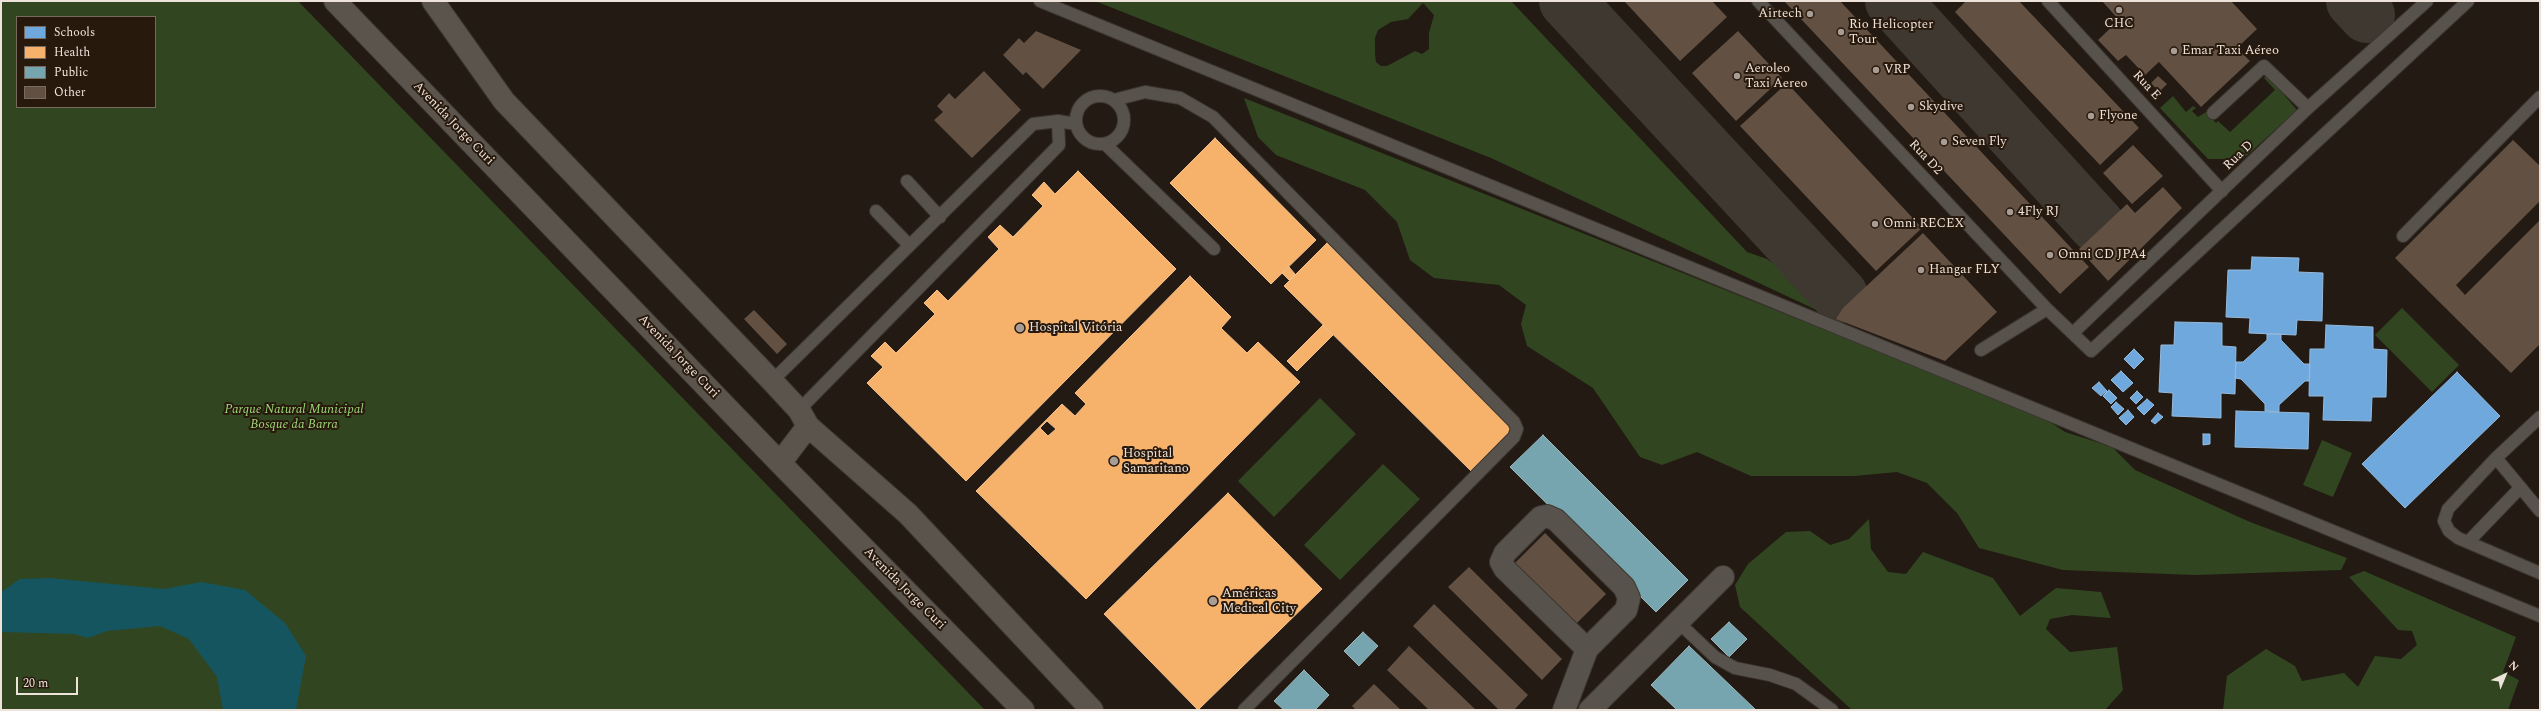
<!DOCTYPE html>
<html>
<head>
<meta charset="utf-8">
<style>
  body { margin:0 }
  #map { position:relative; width:2541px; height:711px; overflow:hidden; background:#221a13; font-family:Spectral,serif }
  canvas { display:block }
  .frame { position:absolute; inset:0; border:2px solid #eee3db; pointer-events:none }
  .legend { position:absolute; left:16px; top:16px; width:140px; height:92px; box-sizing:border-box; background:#28190d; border:1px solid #776a5f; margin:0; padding:5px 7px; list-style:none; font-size:12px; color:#eee3db }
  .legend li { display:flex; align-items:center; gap:8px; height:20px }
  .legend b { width:20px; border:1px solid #776a5f }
  .north { position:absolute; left:2485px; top:655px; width:40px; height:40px; -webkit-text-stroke:3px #28190d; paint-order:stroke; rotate:44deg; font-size:11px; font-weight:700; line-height:16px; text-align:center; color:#eee3db }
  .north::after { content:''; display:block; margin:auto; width:14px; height:18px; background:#eee3db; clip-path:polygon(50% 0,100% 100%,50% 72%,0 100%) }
  .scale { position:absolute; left:16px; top:677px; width:62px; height:18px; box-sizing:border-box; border:2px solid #eee3db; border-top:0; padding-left:5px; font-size:12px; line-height:14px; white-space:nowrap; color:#eee3db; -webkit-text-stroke:3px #28190d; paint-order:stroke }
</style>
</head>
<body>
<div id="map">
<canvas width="2541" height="711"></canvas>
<div class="frame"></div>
<ul class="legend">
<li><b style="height:11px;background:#6fa8dc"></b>Schools</li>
<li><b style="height:11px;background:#f6b26b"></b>Health</li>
<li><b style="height:11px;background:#76a5af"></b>Public</li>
<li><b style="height:11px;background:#625042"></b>Other</li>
</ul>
<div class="north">N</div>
<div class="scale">20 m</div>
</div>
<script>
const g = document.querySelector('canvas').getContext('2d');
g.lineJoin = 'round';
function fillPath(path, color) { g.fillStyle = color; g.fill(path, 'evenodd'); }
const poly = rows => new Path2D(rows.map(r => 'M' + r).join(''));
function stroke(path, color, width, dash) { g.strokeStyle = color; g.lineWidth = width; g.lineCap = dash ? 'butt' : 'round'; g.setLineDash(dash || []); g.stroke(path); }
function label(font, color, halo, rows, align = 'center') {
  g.font = font + ' Spectral,serif'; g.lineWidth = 4; g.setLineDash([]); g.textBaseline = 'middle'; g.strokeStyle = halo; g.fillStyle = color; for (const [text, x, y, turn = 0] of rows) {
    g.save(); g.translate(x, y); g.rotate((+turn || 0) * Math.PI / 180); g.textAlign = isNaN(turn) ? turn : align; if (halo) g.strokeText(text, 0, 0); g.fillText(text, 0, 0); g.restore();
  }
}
const green = poly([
  [1,1,298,1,985,710,1,710],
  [17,17,155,17,155,107,17,107],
  [1095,1,1511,1,1747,252,1767,259,1789,276,1796,285,1811,288,1830,300,1832,311,1836,319,1491,158],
  [1423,3,1434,15,1429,33,1429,49,1422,54,1415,51,1387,66,1381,66,1376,62,1375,54,1375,38,1378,30,1391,22,1408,19],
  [2267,75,2297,110,2243,159,2208,159,2160,108,2173,96,2186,112,2193,106,2196,108,2192,111,2198,117,2206,112,2216,123,2218,121,2230,132,2275,90,2264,78],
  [1244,98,2041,416,2065,432,2112,447,2135,470,2250,522,2347,558,2341,570,2195,575,2063,570,1979,548,1957,513,1927,483,1897,472,1854,476,1751,476,1697,452,1662,465,1640,457,1593,388,1527,346,1521,324,1526,305,1499,285,1434,278,1410,260,1397,222,1365,190,1276,155,1258,137],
  [2402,308,2459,365,2432,392,2375,335],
  [1320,398,1356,434,1274,517,1238,481],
  [2322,440,2352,453,2333,497,2303,485],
  [1383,464,1420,499,1340,580,1304,545],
  [1869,519,1871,549,1888,572,1906,574,1923,552,1993,578,2020,616,2056,588,2101,592,2111,618,2072,615,2050,619,2046,629,2070,652,2117,647,2123,690,2105,710,1852,710,1740,607,1735,585,1748,564,1786,532,1810,531,1830,545,1849,539],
  [2364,571,2516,637,2503,672,2519,680,2508,710,2223,710,2227,676,2266,649,2295,666,2302,681,2344,673,2358,687,2375,656,2401,659,2417,645,2412,631,2398,630,2349,577]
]);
const water = poly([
  [50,578,164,589,201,582,245,590,285,623,306,656,296,710,223,710,217,677,189,639,160,626,107,631,88,638,74,634,1,632,1,592,20,579]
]);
const schools = poly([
  [2252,257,2299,258,2298,272,2323,273,2322,321,2297,320,2296,335,2249,333,2250,318,2226,317,2228,270,2251,270,2252,257],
  [2175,322,2222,323,2222,346,2236,347,2235,394,2221,393,2221,418,2172,416,2173,393,2159,392,2161,345,2174,345,2175,322],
  [2326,325,2373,327,2373,349,2387,350,2386,397,2372,397,2371,421,2323,420,2324,396,2309,396,2310,349,2325,349,2326,325],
  [2267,334,2281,334,2281,340,2304,364,2310,364,2309,381,2305,381,2279,405,2279,412,2265,411,2265,404,2241,379,2235,378,2236,362,2243,362,2267,340,2267,334],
  [2134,349,2144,359,2134,369,2124,359,2134,349],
  [2121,371,2133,383,2123,392,2111,380,2121,371],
  [2457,372,2500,416,2405,508,2362,464,2457,372],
  [2099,382,2107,391,2101,396,2092,388,2099,382],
  [2109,390,2117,398,2111,404,2103,396,2109,390],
  [2137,391,2143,397,2136,404,2130,398,2137,391],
  [2147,399,2154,405,2144,415,2137,408,2147,399],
  [2116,402,2124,409,2118,415,2111,407,2116,402],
  [2128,410,2134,417,2126,425,2119,418,2128,410],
  [2236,411,2309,413,2308,449,2235,447,2236,411],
  [2158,413,2163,417,2155,424,2151,421,2158,413],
  [2203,434,2210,434,2210,444,2203,445,2203,434]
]);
const health = poly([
  [1215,138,1316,240,1271,284,1170,183,1215,138],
  [1078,171,1176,269,966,481,867,383,883,367,871,356,885,342,896,353,935,314,924,303,937,290,948,301,999,249,988,237,1000,225,1013,237,1043,206,1032,195,1044,182,1055,194,1078,171],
  [1327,243,1514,431,1472,472,1284,286,1327,243],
  [1289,267,1295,274,1289,280,1282,273,1289,267],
  [1190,276,1231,317,1221,328,1247,353,1258,342,1300,382,1086,599,976,491,1062,404,1075,416,1086,404,1075,393,1190,276],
  [1323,325,1333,335,1297,371,1287,361,1323,325],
  [1047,421,1056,429,1048,436,1040,428,1047,421],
  [1228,493,1322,589,1198,710,1104,614,1228,493]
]);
const public = poly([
  [1543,435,1688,580,1656,612,1510,467,1543,435],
  [1729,622,1747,639,1729,657,1711,639,1729,622],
  [1363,632,1378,646,1359,666,1344,651,1363,632],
  [1689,646,1756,710,1677,710,1651,685,1689,646],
  [1304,670,1329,695,1315,710,1284,710,1274,701,1304,670]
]);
const taxiway = poly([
  [1567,1,1840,295],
  [1893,1,2097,225],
  [2354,1,2367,15]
]);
const building = poly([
  [1712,1,1727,17,1680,61,1625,2],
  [1784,1,1840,1,2089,267,2060,294],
  [1966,1,2019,1,2139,128,2100,165,1955,12],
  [2102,1,2231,1,2257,29,2237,48,2250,61,2201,107,2159,62,2145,75,2126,55,2118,61,2098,40,2119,20],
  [1036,31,1081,50,1043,89,1026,72,1023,75,1003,55,1019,38,1024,43],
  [1738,31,1782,78,1736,121,1692,73],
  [984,71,1021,110,972,158,934,120,943,112,937,106,949,93,955,99],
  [2158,76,2167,84,2159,92,2151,83],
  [1787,83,1922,228,1876,271,1740,126],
  [2513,140,2540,166,2540,201,2456,285,2465,295,2540,220,2540,344,2511,373,2395,258],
  [2133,145,2163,176,2132,204,2103,173],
  [2163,187,2182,208,2108,281,2079,249,2127,204,2135,213],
  [1923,233,1997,312,1945,361,1836,319,1843,308],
  [754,310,787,344,777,354,744,319],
  [1545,533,1606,594,1576,624,1515,563],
  [1469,567,1562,659,1542,680,1448,587],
  [1434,604,1528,695,1514,710,1499,710,1413,626],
  [1409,646,1476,710,1429,710,1387,670],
  [1374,684,1401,710,1356,710,1352,706]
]);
const lane = poly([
  [1040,1,2540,616],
  [1758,1,2047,309,2091,351,2468,1],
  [2048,1,2222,191],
  '1076 120a24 24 0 1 1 48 0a24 24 0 1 1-48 0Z',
  [1114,100,1145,92,1180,98,1213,117,1514,422,1517,429,1514,437,1244,710],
  [2213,113,2264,66,2308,108],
  [1105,144,1214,249],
  [907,181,940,217],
  [876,211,909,245],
  [2403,236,2540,97],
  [2073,333,2308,108,2427,1],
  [1981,350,2047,309],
  [772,381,1033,124,1058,121,1076,124],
  [799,410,1059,145,1058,121],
  [2540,417,2496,458,2448,509,2444,521,2449,531,2458,538,2540,573],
  [2496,458,2540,511],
  [2468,542,2520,488],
  [1678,622,1715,657,1735,668,1770,675,1796,684,1832,710]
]);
const street = poly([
  [1564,710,1587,649,1626,610,1629,598,1624,587,1556,520,1547,516,1541,517,1505,553,1501,562,1505,569,1587,649],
  [1590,710,1723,577]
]);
const secondary = poly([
  [335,1,780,463,1023,710],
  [433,1,504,101,772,381,799,410,808,426,908,514,1092,710],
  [780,463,808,426]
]);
const markers = [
  [2119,10,4,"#a79d95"],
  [1810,14,4,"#a79d95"],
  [1841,32,4,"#a79d95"],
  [2174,51,4,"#a79d95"],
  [1876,70,4,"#a79d95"],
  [1737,76,4,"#a79d95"],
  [1911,107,4,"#a79d95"],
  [2091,116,4,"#a79d95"],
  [1944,142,4,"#a79d95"],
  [2010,212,4,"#a79d95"],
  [1875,224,4,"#a79d95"],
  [2050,255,4,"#a79d95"],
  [1921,270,4,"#a79d95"],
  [1020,328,5,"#a79d95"],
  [1114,461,5,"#a79d95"],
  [1213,601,5,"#a79d95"]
];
const poiNames = [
  ["Airtech",1802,14,"right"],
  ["CHC",2119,24,"center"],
  ["Rio Helicopter",1849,25],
  ["Tour",1849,40],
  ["Emar Taxi Aéreo",2182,51],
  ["Aeroleo",1745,69],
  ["Taxi Aereo",1745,84],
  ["VRP",1884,70],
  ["Skydive",1919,107],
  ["Flyone",2099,116],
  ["Seven Fly",1952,142],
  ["4Fly RJ",2018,212],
  ["Omni RECEX",1883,224],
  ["Omni CD JPA4",2058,255],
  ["Hangar FLY",1929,270],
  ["Hospital Vitória",1029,328],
  ["Hospital",1123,454],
  ["Samaritano",1123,469],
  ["Américas",1222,594],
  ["Medical City",1222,609]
];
const streetNames = [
  ["Rua E",2146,86,47],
  ["Avenida Jorge Curi",453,124,46],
  ["Rua D",2239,156,-44],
  ["Rua D2",1925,158,47],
  ["Avenida Jorge Curi",678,357,46],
  ["Avenida Jorge Curi",904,589,45]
];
const parkNames = [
  ["Parque Natural Municipal",294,410],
  ["Bosque da Barra",294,425]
];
fillPath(green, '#314620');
fillPath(water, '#15555f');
fillPath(schools, '#6fa8dc');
stroke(schools, '#95badc', 1);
fillPath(health, '#f6b26b');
stroke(health, '#f4c18d', 1);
fillPath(public, '#76a5af');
stroke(public, '#9ab8bc', 1);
stroke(taxiway, '#3e3831', 56);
fillPath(building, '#625042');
stroke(lane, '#3c3630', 14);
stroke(street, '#3c3630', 24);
stroke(secondary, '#3c3630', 24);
stroke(lane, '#58524d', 12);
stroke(street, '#58524d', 22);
stroke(secondary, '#5b544c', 22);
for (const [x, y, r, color] of markers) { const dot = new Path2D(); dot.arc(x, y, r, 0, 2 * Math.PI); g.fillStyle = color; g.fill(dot); stroke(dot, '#28190d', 1.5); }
label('13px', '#eee3db', '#28190d', poiNames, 'left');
label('13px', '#eee3db', '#28190d', streetNames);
label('italic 13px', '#9bd775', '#28190d', parkNames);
</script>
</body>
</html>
